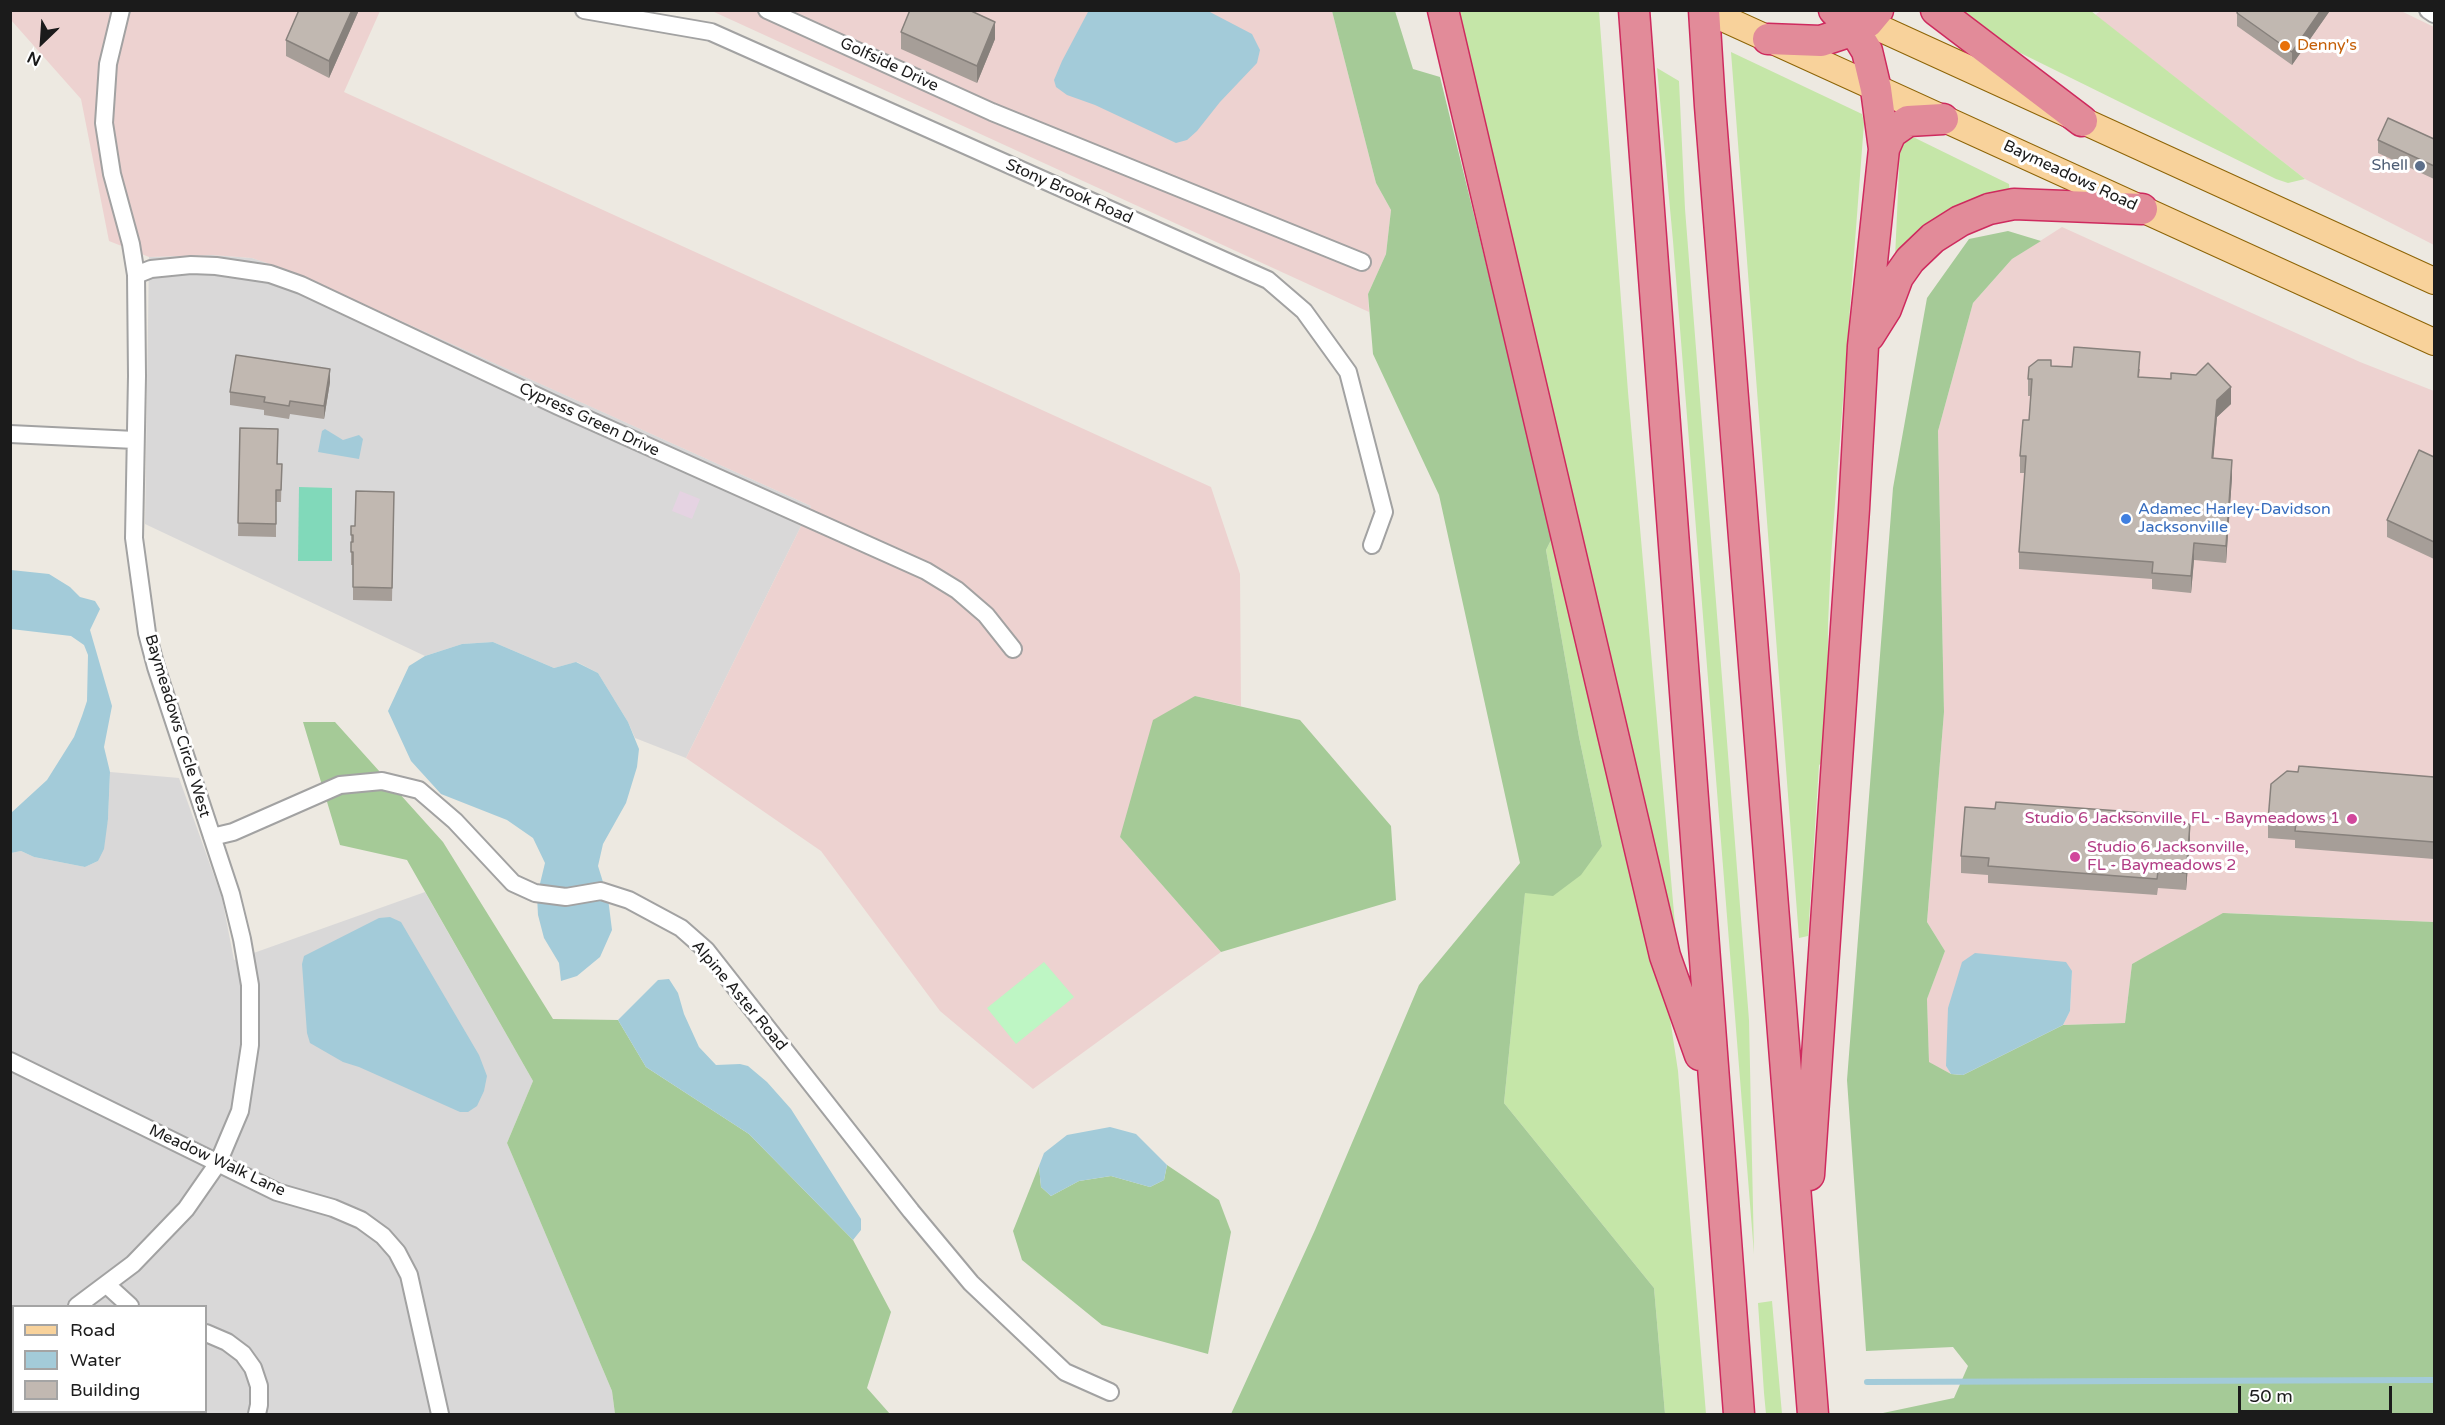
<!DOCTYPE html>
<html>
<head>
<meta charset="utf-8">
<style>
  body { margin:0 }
  #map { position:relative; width:2445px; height:1425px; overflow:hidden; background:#ede9e1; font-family:"Varela Round",sans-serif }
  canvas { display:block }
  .frame { position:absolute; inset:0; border:12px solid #1b1b1b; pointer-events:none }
  .legend { position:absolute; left:12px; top:1305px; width:195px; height:108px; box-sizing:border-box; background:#fff; border:2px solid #a4a4a4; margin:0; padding:8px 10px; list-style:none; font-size:18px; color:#1b1b1b }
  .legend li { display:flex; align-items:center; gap:12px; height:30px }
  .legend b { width:30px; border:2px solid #a4a4a4 }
  .north { position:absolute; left:12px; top:12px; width:60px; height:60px; -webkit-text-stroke:4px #fff; paint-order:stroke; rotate:205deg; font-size:16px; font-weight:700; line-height:24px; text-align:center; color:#1b1b1b }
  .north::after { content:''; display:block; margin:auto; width:21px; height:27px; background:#1b1b1b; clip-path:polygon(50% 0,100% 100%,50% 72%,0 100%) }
  .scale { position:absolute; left:2238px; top:1386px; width:154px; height:27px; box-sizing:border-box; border:3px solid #1b1b1b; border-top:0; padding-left:8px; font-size:18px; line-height:21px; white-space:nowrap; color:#1b1b1b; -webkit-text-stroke:4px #fff; paint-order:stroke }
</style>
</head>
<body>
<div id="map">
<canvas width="2445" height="1425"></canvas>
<div class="frame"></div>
<ul class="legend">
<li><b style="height:8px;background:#f8d29b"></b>Road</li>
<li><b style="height:16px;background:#a3cbd9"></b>Water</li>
<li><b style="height:16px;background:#c1b8b1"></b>Building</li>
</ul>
<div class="north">N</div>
<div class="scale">50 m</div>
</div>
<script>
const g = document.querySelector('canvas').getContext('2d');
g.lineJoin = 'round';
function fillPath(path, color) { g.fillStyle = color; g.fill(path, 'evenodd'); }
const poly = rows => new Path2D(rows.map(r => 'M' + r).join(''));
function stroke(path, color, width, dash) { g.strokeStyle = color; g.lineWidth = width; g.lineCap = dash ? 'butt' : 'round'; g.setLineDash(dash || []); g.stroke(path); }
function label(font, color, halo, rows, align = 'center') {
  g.font = font + ' "Varela Round",sans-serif'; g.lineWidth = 6; g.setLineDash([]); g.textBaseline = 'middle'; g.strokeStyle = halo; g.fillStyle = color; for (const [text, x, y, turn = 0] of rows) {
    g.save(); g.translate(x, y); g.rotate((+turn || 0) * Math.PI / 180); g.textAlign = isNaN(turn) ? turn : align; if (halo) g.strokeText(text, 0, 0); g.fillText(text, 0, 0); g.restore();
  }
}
const residential = poly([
  [212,255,252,258,289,270,811,506,686,758,635,738,628,722,598,673,577,662,554,668,493,642,462,644,425,656,145,524,149,257],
  [110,772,179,778,222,898,234,960,425,892,533,1081,507,1143,612,1391,615,1414,11,1414,10,853,21,851,34,857,85,867,98,861,108,819],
  [14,1306,206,1306,206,1412,14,1412]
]);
const commercial = poly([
  [2102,10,2399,10,2434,27,2434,245,2305,179,2095,15],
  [10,11,380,11,344,92,1211,487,1240,574,1241,706,1195,696,1120,837,1221,952,1033,1089,940,1011,821,851,686,758,811,506,288,270,252,258,212,255,149,257,109,241,81,99,11,20],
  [712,11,1332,11,1376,183,1391,210,1386,254,1368,294,1369,312],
  [2062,227,2360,362,2434,391,2434,922,2228,913,2132,964,2125,1023,2063,1025,2070,1011,2072,971,1946,1066,1951,1074,1929,1063,1927,999,1945,951,1927,922,1944,712,1938,431,1973,303,2012,259]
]);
const industrial = poly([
  [680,491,700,499,692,519,672,511]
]);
const grass = poly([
  [1455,11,1599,11,1628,392,1680,981],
  [1949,11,2091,11,2305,179,2288,183,2276,179,1992,39],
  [1731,52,1862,114,1864,123,1831,557,1828,625,1827,759,1819,765,1808,936,1799,938],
  [1657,68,1679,81,1685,209,1749,1020,1754,1254,1673,241],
  [1909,135,2009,184,2010,194,1895,258,1900,148,1903,140],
  [1553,536,1556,561,1663,972,1678,1071,1706,1414,1665,1414,1654,1288,1504,1103,1525,892,1602,846,1579,737,1546,550],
  [1772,1301,1782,1414,1766,1414,1764,1393,1758,1303]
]);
const forest = poly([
  [1332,11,1395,11,1413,69,1440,77,1553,536,1546,550,1579,737,1602,846,1581,875,1553,896,1525,893,1504,1103,1654,1288,1665,1414,1231,1414,1315,1230,1419,985,1520,863,1439,495,1373,354,1368,294,1386,254,1391,210,1376,183],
  [2008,231,2041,241,2012,259,1973,303,1938,431,1944,712,1927,922,1945,951,1927,999,1929,1062,1951,1074,1963,1075,2063,1025,2125,1023,2132,964,2223,913,2434,922,2434,1414,1883,1413,1954,1398,1968,1366,1953,1347,1866,1351,1847,1080,1893,488,1927,298,1969,239],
  [1195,696,1300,720,1391,826,1396,900,1221,952,1120,837,1153,720],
  [303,722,335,722,443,842,553,1019,618,1020,646,1067,749,1134,853,1240,891,1312,867,1388,890,1414,615,1414,612,1391,507,1143,533,1081,407,860,340,845],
  [1167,1165,1219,1200,1231,1232,1208,1354,1102,1325,1022,1260,1013,1231,1039,1166,1041,1187,1051,1196,1079,1181,1111,1176,1150,1187,1164,1180]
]);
const park = poly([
  [1044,962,1074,997,1016,1044,987,1008]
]);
const pitch = poly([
  [299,487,332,488,332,561,298,561]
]);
const water = poly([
  [1089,10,1208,11,1252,34,1260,50,1257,63,1220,102,1197,131,1187,140,1176,143,1095,105,1067,95,1056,87,1054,80,1062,61],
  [325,429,343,440,359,435,363,439,359,459,318,452,322,431],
  [11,570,49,574,70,587,80,597,95,601,100,609,90,630,112,706,104,747,110,772,108,819,104,849,98,861,85,867,34,857,21,851,11,853,11,813,47,780,74,737,82,716,87,701,88,655,84,645,71,636,11,629],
  [493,642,554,668,576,662,598,673,628,722,639,749,637,767,626,803,603,844,598,866,608,898,612,930,600,957,577,976,561,981,559,963,544,938,538,915,537,896,545,863,533,838,507,820,441,794,411,761,388,711,409,666,425,656,462,644],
  [390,917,401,922,479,1055,487,1076,484,1091,477,1106,468,1112,460,1112,359,1067,343,1062,310,1043,307,1033,302,964,304,956,379,918],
  [1975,953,2066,962,2072,971,2070,1011,2063,1025,1963,1075,1951,1074,1946,1066,1948,1008,1962,962],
  [669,979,678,993,684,1014,699,1047,716,1065,740,1064,748,1066,767,1082,791,1109,861,1219,861,1230,853,1240,749,1134,646,1067,618,1020,658,980],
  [1110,1127,1136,1134,1167,1165,1164,1180,1150,1187,1111,1176,1079,1181,1051,1196,1041,1187,1039,1166,1044,1153,1067,1135]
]);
const stream = poly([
  [1867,1382,2434,1380]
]);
const street = poly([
  [584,10,711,32,1268,280,1304,311,1348,372,1384,512,1372,545],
  [767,10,992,112,1362,262],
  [2428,10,2434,14],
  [136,275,151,269,191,265,216,266,270,274,301,285,558,406,926,571,957,590,986,615,1013,649],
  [10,434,135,440],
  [212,837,233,832,340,785,382,781,419,790,455,821,513,883,535,893,566,897,601,891,629,900,681,928,706,950,911,1211,971,1283,1065,1372,1110,1392],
  [10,1061,277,1192,333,1208,361,1220,383,1236,397,1252,409,1275,440,1414],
  [107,1285,130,1306],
  [77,1306,133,1264,186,1209,218,1163,240,1111,250,1045,250,985,242,939,231,894,156,667,147,633,134,538,137,376,136,275,131,244,112,174,104,123,108,64,121,10],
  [206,1333,227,1342,243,1354,253,1368,259,1386,259,1405,257,1414],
  [10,1344,14,1343],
  [51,1412,52,1414]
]);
const primary = poly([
  [1705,10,2434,342],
  [1851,15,2434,281]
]);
const highway = poly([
  [1443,10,1665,956,1700,1055],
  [1634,10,1739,1414],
  [1704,10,1710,106,1813,1414],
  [1936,10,2082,121],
  [1768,39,1821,41,1854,30,1868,22,1878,10],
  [1884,149,1891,133,1908,121,1943,119],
  [1869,336,1886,309,1898,277,1910,260,1933,238,1960,221,1989,209,2014,204,2142,209],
  [1809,1175,1854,509,1863,346,1884,149,1876,89,1867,51,1854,30,1834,10]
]);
const wall = poly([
  [359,10,329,78,286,56,286,40],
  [2329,10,2329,12,2292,65,2237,26,2237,13],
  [901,32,995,39,977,83,901,49],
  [2434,139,2434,179,2378,153,2378,140],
  [2051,366,2072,367,2140,369,2139,377,2231,404,2217,417,2213,458,2232,477,2226,563,2194,560,2191,593,2152,589,2152,579,2019,569,2019,552,2025,473,2020,473,2020,456,2029,420,2031,396,2028,396,2028,379],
  [330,382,324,419,290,414,289,419,264,415,264,410,230,405,230,392],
  [240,428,277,464,282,464,281,502,276,502,276,537,238,536],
  [2434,457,2434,559,2387,537,2387,520],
  [394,492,392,601,353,600,353,565,351,565,351,526,355,526],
  [2298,772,2434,777,2434,859,2295,848,2295,840,2268,838,2268,821],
  [2161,822,2190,841,2186,890,2158,888,2157,895,1988,883,1988,875,1961,873,1961,856]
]);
const shadedWall = poly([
  [352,10,359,10,329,78,329,61],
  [2321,10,2329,10,2329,12,2292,65,2292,52],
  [995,22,995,39,977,83,977,66],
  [330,369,330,382,324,419,324,406],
  [2231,387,2231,404,2217,417,2212,475,2212,458,2217,400],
  [2232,460,2232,477,2226,563,2226,546],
  [2194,543,2194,560,2191,593,2191,576],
  [2190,824,2190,841,2186,890,2186,873]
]);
const building = poly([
  [299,10,352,10,329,61,286,40,299,10],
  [910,10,969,10,995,22,977,66,901,32,910,10],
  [2238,10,2321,10,2292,52,2237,13,2238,10],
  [2388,118,2434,139,2434,166,2378,140,2388,118],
  [2074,347,2140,352,2138,377,2171,379,2171,373,2196,375,2208,363,2231,387,2217,400,2212,458,2232,460,2226,546,2194,543,2191,576,2152,573,2153,562,2019,552,2026,456,2020,456,2023,420,2029,420,2032,379,2028,379,2029,367,2038,360,2051,360,2051,366,2072,367,2074,347],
  [236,355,330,369,324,406,290,401,289,406,264,402,265,397,230,392,236,355],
  [240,428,278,429,277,464,282,464,281,490,276,490,276,524,238,523,240,428],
  [2419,450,2434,457,2434,542,2387,520,2419,450],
  [356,491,394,492,392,588,353,587,353,552,351,552,351,542,353,542,353,535,351,535,351,526,355,526,356,491],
  [2299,766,2434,777,2434,842,2295,831,2296,823,2268,821,2271,784,2287,771,2298,772,2299,766],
  [1996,802,2161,814,2160,822,2190,824,2186,873,2158,871,2157,879,1988,866,1989,858,1961,856,1965,807,1995,809,1996,802]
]);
const markers = [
  [2285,46,6,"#e8710a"],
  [2420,166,6,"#5c6f8a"],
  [2126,519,6,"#3f7fe0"],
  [2352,819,6,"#d1479c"],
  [2075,857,6,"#d1479c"]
];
const foodNames = [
  ["Denny's",2297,46]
];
const streetNames = [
  ["Golfside Drive",889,65,25],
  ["Baymeadows Road",2070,176,25],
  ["Stony Brook Road",1069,192,24],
  ["Cypress Green Drive",589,420,25],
  ["Baymeadows Circle West",177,726,73],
  ["Alpine Aster Road",739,996,50],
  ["Meadow Walk Lane",217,1161,25]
];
const serviceNames = [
  ["Shell",2408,166]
];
const shopNames = [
  ["Adamec Harley-Davidson",2138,510],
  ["Jacksonville",2138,528]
];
const hotelNames = [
  ["Studio 6 Jacksonville, FL - Baymeadows 1",2340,819],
  ["Studio 6 Jacksonville,",2087,848,"left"],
  ["FL - Baymeadows 2",2087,866,"left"]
];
fillPath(residential, '#d9d8d8');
fillPath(commercial, '#edd2d0');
fillPath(industrial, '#e5d3e2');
fillPath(grass, '#c5e6a8');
fillPath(forest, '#a5ca97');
fillPath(park, '#bef6c4');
fillPath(pitch, '#81d9ba');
fillPath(water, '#a3cbd9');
stroke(stream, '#a3cbd9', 6);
stroke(street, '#a2a2a2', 20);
stroke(primary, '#8d6406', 28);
stroke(highway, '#ce2a5e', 33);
stroke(street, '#fff', 16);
stroke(primary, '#f8d29b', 26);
stroke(highway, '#e28b99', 30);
fillPath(wall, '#a69e98');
fillPath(shadedWall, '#87817c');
fillPath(building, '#c1b8b1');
stroke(building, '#87817c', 1.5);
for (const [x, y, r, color] of markers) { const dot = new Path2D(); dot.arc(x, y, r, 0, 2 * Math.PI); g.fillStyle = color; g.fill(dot); stroke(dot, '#fff', 2); }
label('16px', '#c56008', '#fff', foodNames, 'left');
label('16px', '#1b1b1b', '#fff', streetNames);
label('16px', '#4e5e75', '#fff', serviceNames, 'right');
label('16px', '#366cbe', '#fff', shopNames, 'left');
label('16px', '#b23c85', '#fff', hotelNames, 'right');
</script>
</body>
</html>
